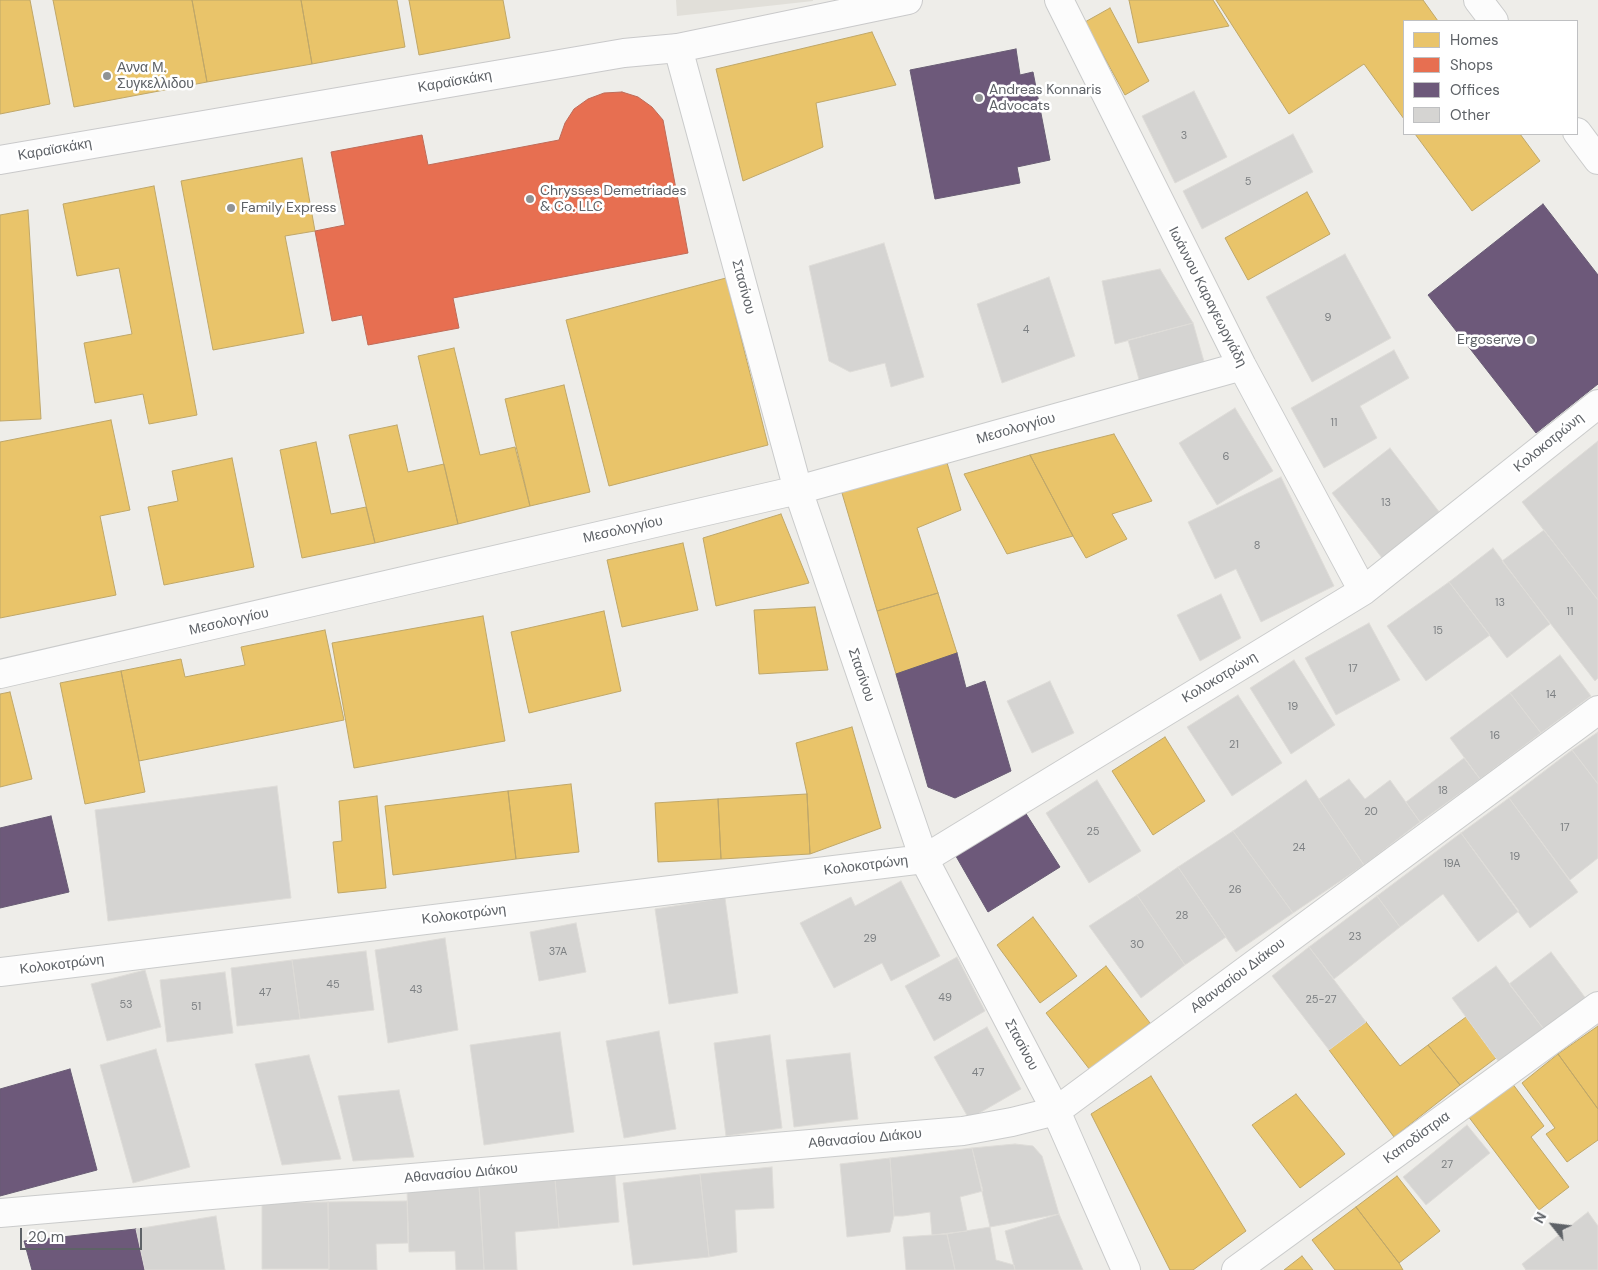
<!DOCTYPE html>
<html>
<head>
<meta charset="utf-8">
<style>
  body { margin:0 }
  #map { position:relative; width:1598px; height:1270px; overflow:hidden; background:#eeede9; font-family:"DM Sans",sans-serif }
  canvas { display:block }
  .legend { position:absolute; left:1403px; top:20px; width:175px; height:115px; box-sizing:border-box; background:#fff; border:1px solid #bfc0c2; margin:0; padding:6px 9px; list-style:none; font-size:15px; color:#5e6267 }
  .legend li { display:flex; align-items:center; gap:10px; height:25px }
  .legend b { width:25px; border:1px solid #bfc0c2 }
  .north { position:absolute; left:1528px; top:1200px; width:50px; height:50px; -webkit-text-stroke:4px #fff; paint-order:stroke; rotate:299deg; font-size:14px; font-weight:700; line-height:20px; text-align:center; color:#5e6267 }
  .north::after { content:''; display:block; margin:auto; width:18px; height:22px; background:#5e6267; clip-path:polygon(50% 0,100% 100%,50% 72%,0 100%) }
  .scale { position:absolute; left:20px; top:1228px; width:122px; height:22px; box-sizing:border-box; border:2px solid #5e6267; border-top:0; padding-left:6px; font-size:15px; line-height:18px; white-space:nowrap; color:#5e6267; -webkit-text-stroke:4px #fff; paint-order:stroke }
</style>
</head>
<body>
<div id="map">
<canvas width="1598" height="1270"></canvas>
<ul class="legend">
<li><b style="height:14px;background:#e9c46a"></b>Homes</li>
<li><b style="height:14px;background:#e76f51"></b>Shops</li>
<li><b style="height:14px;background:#6d597a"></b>Offices</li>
<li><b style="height:14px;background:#d5d4d2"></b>Other</li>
</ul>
<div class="north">N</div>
<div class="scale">20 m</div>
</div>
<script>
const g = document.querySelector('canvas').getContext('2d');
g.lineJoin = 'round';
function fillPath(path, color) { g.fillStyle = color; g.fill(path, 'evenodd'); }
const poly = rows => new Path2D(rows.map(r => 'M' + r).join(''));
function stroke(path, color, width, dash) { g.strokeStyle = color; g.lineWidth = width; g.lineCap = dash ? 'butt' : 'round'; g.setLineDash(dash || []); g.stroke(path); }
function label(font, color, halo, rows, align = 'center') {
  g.font = font + ' "DM Sans",sans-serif'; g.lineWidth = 5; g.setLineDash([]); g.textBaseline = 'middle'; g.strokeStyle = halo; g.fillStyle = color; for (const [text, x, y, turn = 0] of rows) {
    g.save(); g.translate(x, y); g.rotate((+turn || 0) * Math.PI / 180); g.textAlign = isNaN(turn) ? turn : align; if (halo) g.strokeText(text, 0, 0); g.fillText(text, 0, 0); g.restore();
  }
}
const education = poly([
  [676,0,813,0,813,1,677,16]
]);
const homes = poly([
  [0,0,30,0,50,104,0,114,0,0],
  [53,0,192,0,207,82,74,107,53,0],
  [192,0,301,0,312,64,207,82,192,0],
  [301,0,397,0,405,47,312,64,301,0],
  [409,0,503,0,510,38,419,55,409,0],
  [1129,0,1213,0,1229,26,1138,43,1129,0],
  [1216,0,1423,0,1438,21,1404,21,1404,119,1364,64,1289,114,1216,0],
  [1110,8,1149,81,1125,95,1085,22,1110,8],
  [872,32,896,85,816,103,823,147,743,181,716,69,872,32],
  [1415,134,1520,134,1540,161,1472,211,1415,134],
  [302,158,315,231,285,236,304,333,213,350,181,181,302,158],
  [154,186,197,415,149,424,143,394,95,403,84,343,132,334,119,268,77,276,63,204,154,186],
  [1307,192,1330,234,1248,280,1225,238,1307,192],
  [28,210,41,419,0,421,0,215,28,210],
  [726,278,768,445,609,486,566,320,726,278],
  [454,348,480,455,515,447,530,506,458,524,418,356,454,348],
  [564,385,590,492,530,506,505,399,564,385],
  [111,420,130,510,100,516,116,595,0,618,0,442,111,420],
  [397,425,408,472,444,464,458,524,375,543,349,435,397,425],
  [1114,434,1152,501,1112,514,1127,539,1086,558,1073,536,1030,455,1114,434],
  [316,442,331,514,366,507,375,543,302,558,280,450,316,442],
  [1030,455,1073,536,1007,554,964,474,1030,455],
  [945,456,961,510,917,528,938,593,877,611,839,483,945,456],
  [232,458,254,567,164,585,148,507,178,501,172,471,232,458],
  [781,514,809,583,716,606,703,538,781,514],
  [683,543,698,610,622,627,607,560,683,543],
  [938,593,957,653,896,674,877,611,938,593],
  [815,607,828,670,759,674,754,610,815,607],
  [604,611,621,691,529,713,511,632,604,611],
  [483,616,505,741,354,768,332,643,483,616],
  [325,630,344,720,139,761,121,671,181,659,185,677,245,665,241,647,325,630],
  [121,671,145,792,85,804,60,683,121,671],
  [10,692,32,779,0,787,0,694,10,692],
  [852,727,881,828,810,854,807,794,796,743,852,727],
  [1165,737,1205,801,1153,835,1112,771,1165,737],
  [571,784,579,852,516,859,508,791,571,784],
  [508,791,516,859,393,875,385,806,508,791],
  [807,794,810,854,721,859,718,799,807,794],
  [377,796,386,888,338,893,333,842,342,841,339,801,377,796],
  [718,799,721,859,658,862,655,803,718,799],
  [1033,917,1077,976,1040,1003,997,945,1033,917],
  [1106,966,1150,1023,1090,1070,1046,1013,1106,966],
  [1466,1017,1496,1058,1460,1085,1428,1045,1466,1017],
  [1366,1022,1400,1066,1428,1045,1460,1085,1394,1137,1329,1050,1366,1022],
  [1598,1026,1598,1109,1558,1054,1598,1026],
  [1558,1054,1598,1109,1598,1140,1567,1162,1546,1134,1555,1128,1522,1083,1558,1054],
  [1151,1076,1246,1231,1193,1270,1170,1270,1091,1114,1151,1076],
  [1512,1083,1544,1126,1531,1137,1569,1187,1539,1210,1468,1116,1512,1083],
  [1296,1094,1345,1154,1300,1188,1252,1125,1296,1094],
  [1397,1176,1440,1231,1399,1263,1356,1207,1397,1176],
  [1356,1207,1399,1263,1403,1270,1335,1270,1312,1240,1356,1207],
  [1302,1256,1313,1270,1284,1270,1302,1256]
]);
const shops = poly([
  [622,92,638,97,652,107,663,120,688,253,453,298,459,328,368,345,362,315,332,321,315,231,345,225,331,152,422,135,428,165,559,140,565,123,574,109,588,99,604,93,622,92]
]);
const offices = poly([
  [1016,49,1020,75,1033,72,1050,160,1017,167,1020,183,935,199,910,70,1016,49],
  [1543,204,1598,275,1598,384,1536,433,1428,295,1543,204],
  [957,653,966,688,985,681,1011,771,955,798,928,787,896,674,957,653],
  [1023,809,1060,867,988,912,953,851,1023,809],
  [51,816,69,892,0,908,0,828,51,816],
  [70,1069,97,1170,0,1196,0,1089,70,1069],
  [136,1229,145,1270,32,1270,24,1241,136,1229]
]);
const building = poly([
  [1194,91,1227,157,1175,183,1142,116,1194,91],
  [1293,134,1313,172,1202,229,1183,191,1293,134],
  [884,243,924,377,891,387,885,363,850,372,829,361,809,266,884,243],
  [1345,254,1391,338,1312,382,1266,297,1345,254],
  [1160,269,1193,323,1115,344,1102,281,1160,269],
  [1049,277,1075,356,1002,383,977,304,1049,277],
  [1193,323,1205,365,1140,383,1128,340,1193,323],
  [1394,350,1409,378,1360,406,1377,438,1324,468,1291,408,1394,350],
  [1235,408,1273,471,1217,505,1179,443,1235,408],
  [1598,441,1598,600,1522,502,1598,441],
  [1390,448,1440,513,1382,558,1332,493,1390,448],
  [1281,477,1334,586,1261,622,1236,569,1215,579,1188,522,1281,477],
  [1544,530,1598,600,1598,678,1595,681,1502,561,1544,530],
  [1493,548,1550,624,1507,658,1449,582,1493,548],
  [1449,582,1490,635,1426,681,1387,626,1449,582],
  [1221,594,1241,638,1200,661,1177,615,1221,594],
  [1369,623,1400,680,1336,715,1305,658,1369,623],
  [1560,655,1591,696,1541,733,1510,693,1560,655],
  [1294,660,1335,725,1291,754,1250,688,1294,660],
  [1050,681,1074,733,1032,753,1007,701,1050,681],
  [1510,693,1541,733,1480,779,1450,738,1510,693],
  [1238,695,1282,763,1232,796,1187,727,1238,695],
  [1598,732,1598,784,1572,750,1598,732],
  [1572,750,1598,784,1598,858,1570,880,1509,798,1572,750],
  [1464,758,1480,779,1420,822,1406,802,1464,758],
  [1349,779,1365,799,1390,780,1420,822,1364,865,1319,799,1349,779],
  [1097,780,1141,851,1089,883,1046,813,1097,780],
  [1306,780,1364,865,1293,913,1233,831,1306,780],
  [277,786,291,898,108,921,95,810,277,786],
  [1509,798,1578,892,1530,928,1461,833,1509,798],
  [1233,831,1293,913,1236,952,1178,867,1233,831],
  [1461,833,1519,911,1478,942,1443,894,1400,927,1377,896,1461,833],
  [1178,867,1226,937,1185,965,1137,895,1178,867],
  [901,881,940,956,891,981,882,963,834,988,800,923,851,897,855,906,901,881],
  [1137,895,1185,965,1141,998,1089,926,1137,895],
  [1377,896,1400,927,1334,979,1309,947,1377,896],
  [725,898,738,993,669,1004,655,909,725,898],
  [576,923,586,972,539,981,530,932,576,923],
  [445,938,458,1030,388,1043,375,950,445,938],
  [1309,947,1366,1022,1329,1050,1272,976,1309,947],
  [366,951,374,1010,300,1019,292,960,366,951],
  [1551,952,1587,1000,1546,1032,1509,984,1551,952],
  [957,957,985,1011,934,1041,905,986,957,957],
  [292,960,300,1019,237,1026,231,968,292,960],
  [1496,966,1546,1032,1501,1065,1452,998,1496,966],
  [145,970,161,1027,107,1041,91,984,145,970],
  [225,972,233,1033,167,1042,160,980,225,972],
  [987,1027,1021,1089,969,1119,934,1057,987,1027],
  [659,1031,676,1129,624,1138,606,1041,659,1031],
  [560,1032,574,1132,484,1145,470,1045,560,1032],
  [770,1035,782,1128,726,1136,714,1043,770,1035],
  [156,1049,190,1167,133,1183,100,1065,156,1049],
  [850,1053,858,1119,794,1127,786,1060,850,1053],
  [309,1055,341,1159,282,1165,255,1064,309,1055],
  [399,1090,414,1157,353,1161,338,1096,399,1090],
  [1467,1125,1490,1153,1426,1205,1403,1177,1467,1125],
  [1015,1144,1033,1146,1042,1156,1059,1214,990,1227,972,1148,1015,1144],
  [972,1148,983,1191,960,1197,967,1231,932,1235,930,1212,903,1216,894,1216,890,1158,972,1148],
  [890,1158,894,1216,890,1232,847,1237,840,1164,890,1158],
  [772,1167,774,1208,735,1210,737,1252,709,1257,700,1174,772,1167],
  [615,1174,619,1222,559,1228,555,1179,615,1174],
  [700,1174,709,1257,633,1265,623,1183,700,1174],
  [555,1179,559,1228,515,1232,517,1270,484,1270,479,1185,555,1179],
  [479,1185,484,1270,456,1270,455,1251,409,1252,407,1189,479,1185],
  [407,1201,408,1243,376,1244,377,1270,329,1270,328,1202,407,1201],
  [328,1202,329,1269,262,1269,262,1203,328,1202],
  [1588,1212,1598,1226,1598,1270,1526,1270,1522,1264,1588,1212],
  [1059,1214,1083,1270,1015,1270,1005,1231,1059,1214],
  [216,1216,225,1270,145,1270,136,1229,216,1216],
  [990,1227,996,1260,1014,1265,1015,1270,955,1270,947,1234,990,1227],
  [947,1234,955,1270,906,1270,903,1237,947,1234]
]);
const street = poly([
  [1059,0,1242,366,1363,591],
  [1478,0,1494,21],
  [678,48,798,490,924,859,1056,1111,1126,1270],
  [1577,132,1598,160],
  [0,674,798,490,1242,366],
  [0,972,924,859,1363,591,1598,404],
  [0,1213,963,1131,1012,1122,1056,1111,1598,710],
  [1236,1270,1598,1006]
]);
const secondary = poly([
  [0,160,624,53,678,48,908,0]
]);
const markers = [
  [107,76,5,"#909394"],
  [979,98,5,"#909394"],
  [530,199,5,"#909394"],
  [231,208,5,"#909394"],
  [1531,340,5,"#909394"]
];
const numberNames = [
  ["3",1184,136],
  ["5",1248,182],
  ["9",1328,318],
  ["4",1026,330],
  ["11",1334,423],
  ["6",1226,457],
  ["13",1386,503],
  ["8",1257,546],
  ["13",1500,603],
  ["11",1570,612],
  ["15",1438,631],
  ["17",1353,669],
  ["14",1551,695],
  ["19",1293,707],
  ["16",1495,736],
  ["21",1234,745],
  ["18",1443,791],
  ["20",1371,812],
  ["17",1565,828],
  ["25",1093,832],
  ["24",1299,848],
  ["19",1515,857],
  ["19A",1452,864],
  ["26",1235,890],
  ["28",1182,916],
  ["23",1355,937],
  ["29",870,939],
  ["30",1137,945],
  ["37A",558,952],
  ["45",333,985],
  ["43",416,990],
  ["47",265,993],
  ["49",945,998],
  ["25-27",1321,1000],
  ["53",126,1005],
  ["51",196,1007],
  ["47",978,1073],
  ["27",1447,1165]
];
const poiNames = [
  ["Αννα Μ.",117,68],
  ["Συγκελλιδου",117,84],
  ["Andreas Konnaris",989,90],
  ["Advocats",989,106],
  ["Chrysses Demetriades",540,191],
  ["& Co. LLC",540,207],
  ["Family Express",241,208],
  ["Ergoserve",1521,340,"right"]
];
const streetNames = [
  ["Καραϊσκάκη",455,82,-10],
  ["Καραϊσκάκη",55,150,-10],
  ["Στασίνου",743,287,75],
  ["Ιωάννου Καραγεωργιάδη",1207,297,63],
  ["Μεσολογγίου",1016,429,-16],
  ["Κολοκοτρώνη",1549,443,-39],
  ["Μεσολογγίου",623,530,-13],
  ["Μεσολογγίου",229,622,-13],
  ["Στασίνου",861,675,71],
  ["Κολοκοτρώνη",1220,678,-31],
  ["Κολοκοτρώνη",866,866,-7],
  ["Κολοκοτρώνη",464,915,-7],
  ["Κολοκοτρώνη",62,965,-7],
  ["Αθανασίου Διάκου",1238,976,-37],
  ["Στασίνου",1021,1045,62],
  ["Καποδίστρια",1417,1138,-36],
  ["Αθανασίου Διάκου",865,1139,-5],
  ["Αθανασίου Διάκου",461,1174,-5]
];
fillPath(education, '#e1dfd9');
fillPath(homes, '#e9c46a');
stroke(homes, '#bfa769', 1);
fillPath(shops, '#e76f51');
stroke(shops, '#be6b58', 1);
fillPath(offices, '#6d597a');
stroke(offices, '#685c74', 1);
fillPath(building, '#d5d4d2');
stroke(building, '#dedcd8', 1);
stroke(street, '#cacbcb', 30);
stroke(secondary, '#c9c9ca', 30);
stroke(street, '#fcfcfc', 28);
stroke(secondary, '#fcfcfc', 28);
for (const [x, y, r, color] of markers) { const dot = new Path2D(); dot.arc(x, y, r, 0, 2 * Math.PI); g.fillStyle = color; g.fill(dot); stroke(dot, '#fff', 2); }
label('11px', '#7d8083', null, numberNames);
label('14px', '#5e6267', '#fff', poiNames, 'left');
label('14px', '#5e6267', '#fff', streetNames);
</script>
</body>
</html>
